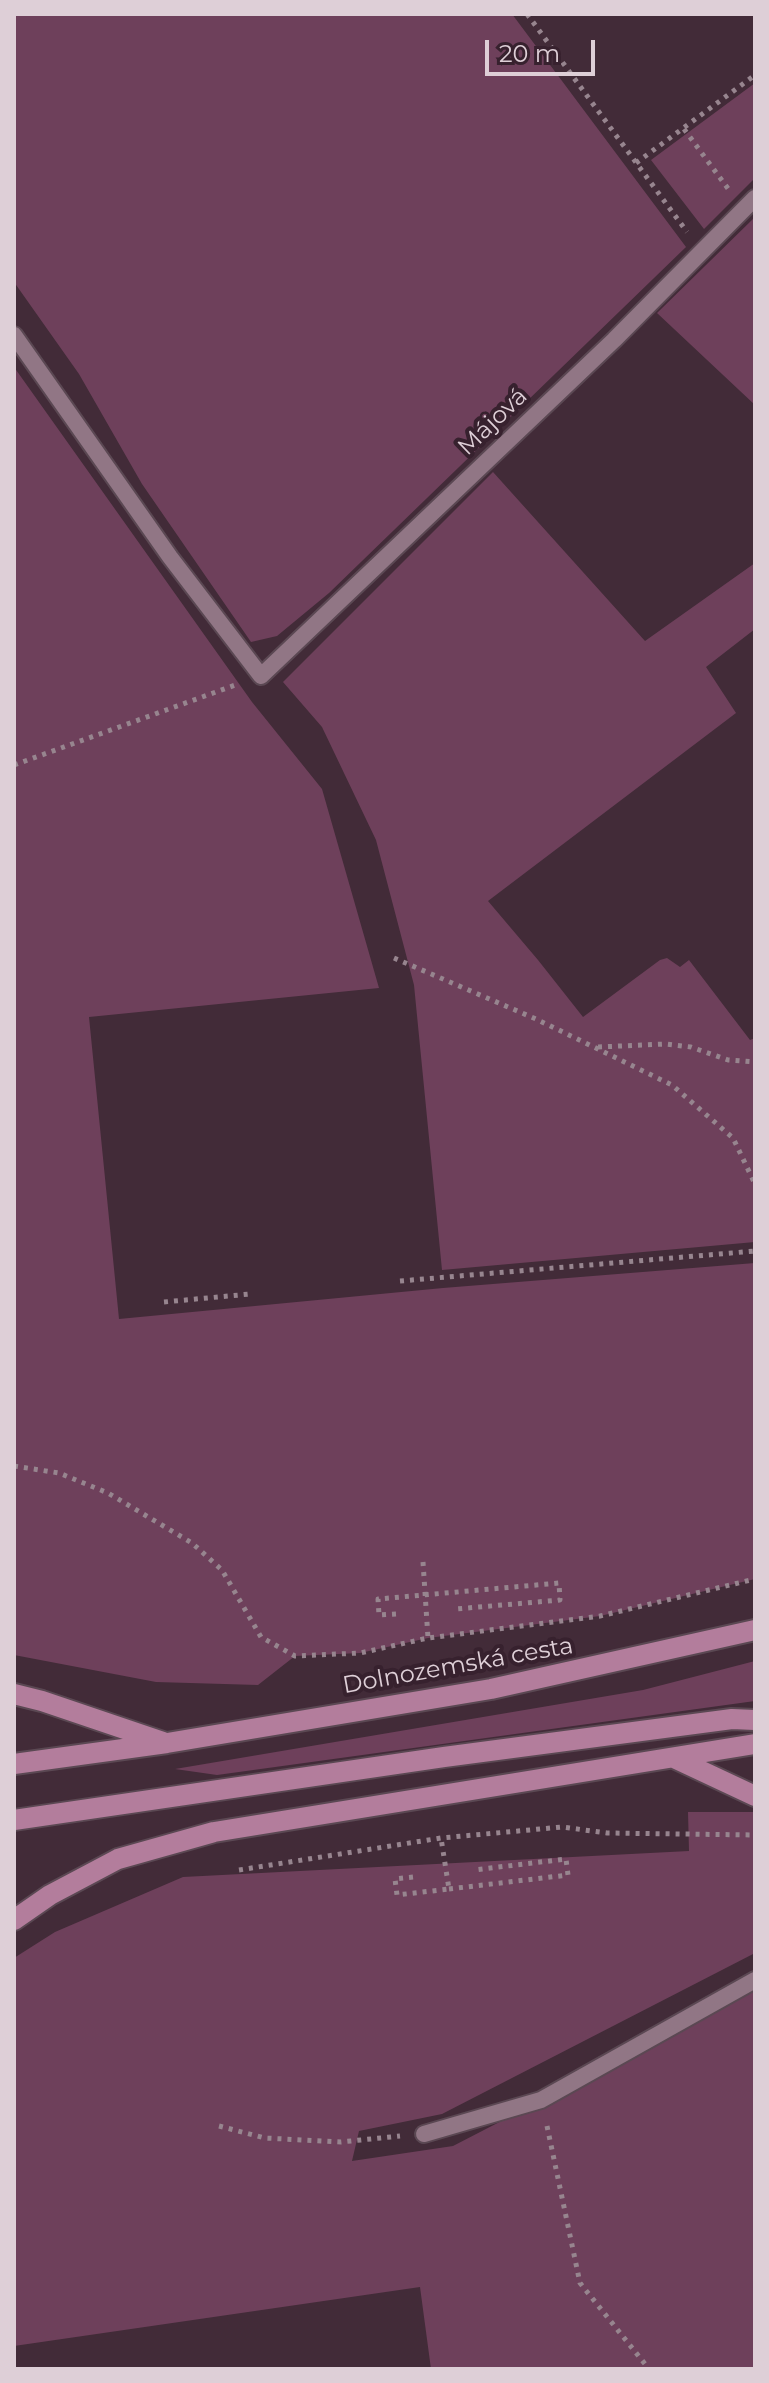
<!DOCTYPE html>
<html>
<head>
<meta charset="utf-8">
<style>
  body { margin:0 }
  #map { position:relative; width:769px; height:2383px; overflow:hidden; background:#422b38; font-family:Montserrat,sans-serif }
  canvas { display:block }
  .frame { position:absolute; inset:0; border:16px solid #decfd7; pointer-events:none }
  .scale { position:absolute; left:485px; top:40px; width:110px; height:36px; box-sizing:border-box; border:4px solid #decfd7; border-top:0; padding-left:10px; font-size:24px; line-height:28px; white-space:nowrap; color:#decfd7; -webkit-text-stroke:6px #37212e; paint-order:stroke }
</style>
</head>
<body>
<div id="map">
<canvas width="769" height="2383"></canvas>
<div class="frame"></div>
<div class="scale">20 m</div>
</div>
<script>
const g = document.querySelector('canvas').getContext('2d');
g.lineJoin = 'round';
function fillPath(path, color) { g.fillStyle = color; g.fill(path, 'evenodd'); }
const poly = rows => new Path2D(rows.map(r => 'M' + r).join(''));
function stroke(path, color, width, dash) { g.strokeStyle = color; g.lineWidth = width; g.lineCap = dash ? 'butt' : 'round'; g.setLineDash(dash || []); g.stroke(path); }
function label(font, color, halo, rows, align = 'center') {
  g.font = font + ' Montserrat,sans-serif'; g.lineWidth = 8; g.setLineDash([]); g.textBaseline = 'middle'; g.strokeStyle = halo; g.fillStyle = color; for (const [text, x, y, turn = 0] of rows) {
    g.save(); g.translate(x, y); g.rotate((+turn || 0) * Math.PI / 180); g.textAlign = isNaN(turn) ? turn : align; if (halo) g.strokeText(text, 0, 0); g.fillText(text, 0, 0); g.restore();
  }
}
const green = poly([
  [14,14,512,14,686,247,329,593,277,636,251,642,142,484,79,374,14,282],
  [755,83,755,178,704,229,651,160],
  [755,217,755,405,657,313],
  [14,367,252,702,322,789,379,988,89,1017,119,1319,443,1288,755,1263,755,1579,600,1616,428,1638,360,1653,295,1656,258,1685,156,1682,14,1655],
  [493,472,645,641,755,563,755,629,706,667,736,713,488,901,538,960,583,1017,660,960,667,958,680,967,689,960,750,1040,755,1038,755,1242,442,1270,414,985,376,840,322,727,283,682],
  [755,1661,755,1701,217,1775,175,1769,643,1690],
  [688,1812,755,1812,755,1953,442,2114,359,2131,352,2161,453,2146,755,1990,755,2369,431,2369,420,2287,14,2346,14,1958,55,1932,183,1877,689,1851]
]);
const path = poly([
  [527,14,687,232],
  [684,129,729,190],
  [636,163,755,75],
  [14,765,238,684],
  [394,958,536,1019,672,1085,733,1138,755,1184],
  [598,1047,666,1044,691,1047,728,1060,755,1062],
  [400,1281,755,1251],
  [164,1302,250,1294],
  [14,1466,59,1473,108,1493,192,1543,222,1570,261,1637,295,1656,360,1653,428,1638,600,1616,755,1579],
  [423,1562,428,1638],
  [396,1614,379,1615,378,1599,559,1583,560,1600,456,1609],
  [239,1870,441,1838,562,1827,607,1833,755,1835],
  [413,1877,395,1879,397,1895,449,1889,441,1838],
  [449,1889,568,1875,566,1859,474,1870],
  [219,2126,265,2138,341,2142,400,2136],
  [547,2126,580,2283,649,2369]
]);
const lane = poly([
  [424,2134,541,2100,755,1980]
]);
const street = poly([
  [14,335,170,557,261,676,614,340,755,198]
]);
const primary = poly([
  [14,1694,42,1701,163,1742],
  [674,1758,755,1796],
  [14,1764,167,1743,491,1689,755,1630],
  [14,1820,444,1757,732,1719,755,1720],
  [14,1920,50,1895,118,1859,214,1832,755,1744]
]);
const streetNames = [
  ["Májová",493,422,-44],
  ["Dolnozemská cesta",458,1666,-10]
];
fillPath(green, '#6e405b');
stroke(lane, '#5b4853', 20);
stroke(street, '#5b4853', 20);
stroke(primary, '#5b4853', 24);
stroke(path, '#97858f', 5, [4, 6]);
stroke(lane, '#917685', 16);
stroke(street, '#917685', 16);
stroke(primary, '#b37d9c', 20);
label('24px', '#decfd7', '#37212e', streetNames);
</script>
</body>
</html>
